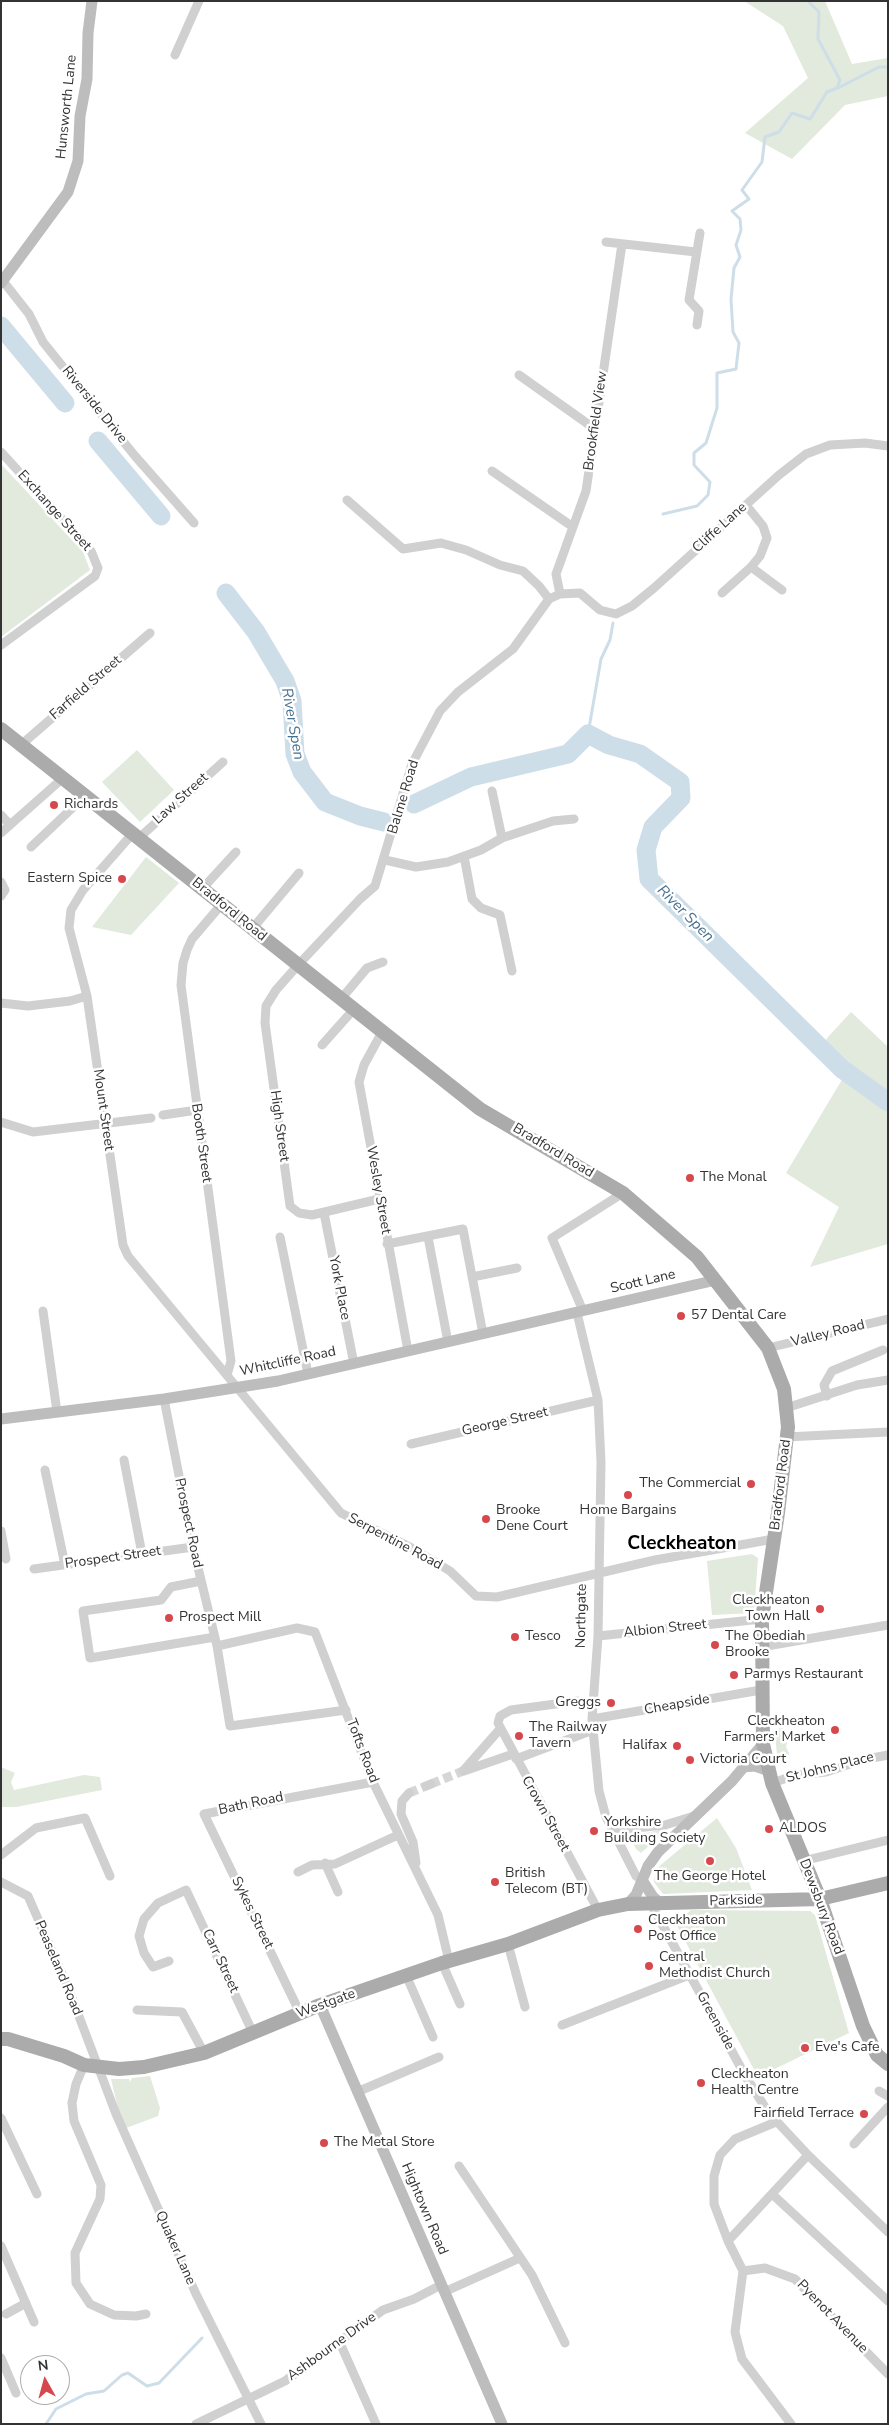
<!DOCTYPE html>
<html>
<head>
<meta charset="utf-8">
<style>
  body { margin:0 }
  #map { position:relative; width:889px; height:2425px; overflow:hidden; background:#fff; font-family:"Nunito Sans",sans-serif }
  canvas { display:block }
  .frame { position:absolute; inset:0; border:2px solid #333; pointer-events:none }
  .north { position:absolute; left:20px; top:2355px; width:50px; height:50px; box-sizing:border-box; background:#fff; border:1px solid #adadad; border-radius:50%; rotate:353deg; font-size:14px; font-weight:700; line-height:20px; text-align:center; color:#333 }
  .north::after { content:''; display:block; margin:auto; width:18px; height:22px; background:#d7484c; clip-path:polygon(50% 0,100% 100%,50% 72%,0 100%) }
</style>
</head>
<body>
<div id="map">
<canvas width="889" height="2425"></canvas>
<div class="frame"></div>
<div class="north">N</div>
</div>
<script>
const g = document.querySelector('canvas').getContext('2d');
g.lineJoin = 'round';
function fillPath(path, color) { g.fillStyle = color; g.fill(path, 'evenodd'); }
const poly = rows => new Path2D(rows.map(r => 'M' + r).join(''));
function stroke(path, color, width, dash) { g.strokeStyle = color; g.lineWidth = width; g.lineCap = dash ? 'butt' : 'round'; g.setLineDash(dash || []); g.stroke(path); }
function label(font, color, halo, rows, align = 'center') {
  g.font = font + ' "Nunito Sans",sans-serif'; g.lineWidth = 5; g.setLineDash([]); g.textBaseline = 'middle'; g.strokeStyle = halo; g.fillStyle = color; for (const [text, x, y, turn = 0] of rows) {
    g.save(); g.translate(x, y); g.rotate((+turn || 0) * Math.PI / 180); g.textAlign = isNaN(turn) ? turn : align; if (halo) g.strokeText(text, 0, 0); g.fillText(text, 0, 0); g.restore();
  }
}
const green = poly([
  [744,1,825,1,852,64,888,58,888,96,845,105,792,159,745,133,808,78,783,26],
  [1,464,83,552,90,570,1,637],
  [137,750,174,790,140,822,102,782],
  [146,857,179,883,131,935,92,927],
  [851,1012,888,1047,888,1244,810,1267,839,1207,786,1173,843,1078,817,1053,828,1037],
  [752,1554,758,1558,754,1613,712,1615,707,1561],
  [783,1728,784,1734,788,1739,786,1747,789,1753,788,1757,781,1762,777,1756,775,1732,777,1729],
  [1,1767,15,1773,11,1782,14,1790,84,1775,100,1777,102,1790,16,1807,1,1807],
  [717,1818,736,1848,752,1890,663,1894,654,1882,656,1869],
  [669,1827,641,1853,636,1849,627,1833,647,1833],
  [691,1910,810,1911,815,1915,849,2033,758,2077,676,1924],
  [150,2076,160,2108,158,2116,126,2128,119,2112,111,2079,129,2079,130,2082,132,2078]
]);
const stream = poly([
  [838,88,879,67,888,67],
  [663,514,697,506,708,495,710,482,694,465,694,453,706,443,717,408,717,373,736,369,739,343,733,332,731,299,734,268,740,257,736,245,741,230,740,219,732,211,749,199,742,190,762,162,765,137,779,132,792,113,810,119,827,92,837,88,840,80,818,39,819,12,808,1],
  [588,734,601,659,610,640,613,623],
  [46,2424,56,2409,86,2394,104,2391,122,2375,128,2373,147,2386,159,2383,202,2338]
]);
const river = poly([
  [1,326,65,403],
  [98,441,161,516],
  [226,593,256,632,285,681,292,701,295,754,302,772,325,802,360,816,384,822],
  [414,804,471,777,568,754,588,734,609,745,640,754,680,782,681,798,653,827,646,850,649,879,842,1069,888,1102]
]);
const streetTunnel = poly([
  [431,1784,463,1771],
  [409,1793,426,1786]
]);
const street = poly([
  [175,55,199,1],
  [606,242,696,252],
  [3,281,29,314,43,342,135,456,194,523],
  [697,325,699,311,689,300,700,233],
  [519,375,595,429],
  [1,452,91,551,98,568,95,576,1,645],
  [492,471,573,527],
  [347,500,403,549,441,543,466,550,500,565,523,571,539,586,549,599],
  [751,567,782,590],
  [722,593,751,567,760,556,767,538,763,526,746,505],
  [560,594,556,574,586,491,622,244],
  [22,744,150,633],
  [1,815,10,825],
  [134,832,83,890,71,910,69,928,87,996,123,1245,128,1256,341,1513,410,1547,450,1571,476,1596,497,1597,655,1560,774,1539],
  [1,833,63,778],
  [140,837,223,762],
  [502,838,553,821,574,819],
  [31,847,85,796],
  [464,856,472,899,481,908,500,915,512,971],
  [385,860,416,867,448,862,481,850,502,838,492,791],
  [1,882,5,890,1,896],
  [202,889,236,852],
  [221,905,192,939,187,950,183,963,181,985,231,1361,227,1375],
  [252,929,299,873],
  [341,999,367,968,383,962],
  [1,1003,28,1006,70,1001,87,996],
  [382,1032,364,1065,359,1082,408,1351],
  [322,1045,354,1009],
  [163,1115,197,1110],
  [1,1122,33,1132,151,1118],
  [379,1199,312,1215,299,1213,290,1206,265,1023,266,1006,276,990,299,964,360,899,375,886,412,764,440,711,458,692,513,649,549,599,560,594,580,593,600,610,616,614,632,606,654,588,779,475,806,454,830,445,865,443,888,446],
  [324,1213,354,1364],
  [280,1237,308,1374],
  [428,1237,448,1342],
  [387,1244,463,1229,483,1334],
  [472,1277,517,1268],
  [43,1311,57,1412],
  [583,1311,552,1238,623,1193],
  [577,1313,598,1400,601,1462,598,1636,592,1719,599,1791,606,1817,636,1876,642,1880],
  [768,1348,888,1319],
  [827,1396,824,1385,832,1371,883,1350],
  [164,1399,193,1547,217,1646,230,1726,346,1710],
  [786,1408,857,1385,888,1380],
  [786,1437,888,1432],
  [411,1444,598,1400],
  [124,1460,142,1554],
  [45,1470,65,1565],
  [1,1531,6,1559],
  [34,1569,193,1547],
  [201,1581,171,1587,161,1600,83,1611,90,1658,215,1637],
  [598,1636,762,1619],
  [217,1646,297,1628,315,1632,373,1782,438,1915,449,1961],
  [761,1647,888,1625],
  [578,1701,511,1710,500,1716,498,1723,598,1910],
  [592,1719,761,1690],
  [516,1759,593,1730],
  [463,1771,500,1729],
  [464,1771,513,1754],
  [772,1783,796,1775,826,1772,862,1760,888,1755],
  [426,1786,431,1784],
  [409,1793,402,1801,401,1814,413,1842,416,1863],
  [614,1830,665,1825,694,1816],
  [1,1855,36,1828,85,1818,110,1876],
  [803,1861,888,1840],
  [325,1863,338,1892],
  [298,1872,312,1865,335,1864,398,1835],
  [1,1882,28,1896,69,1990,116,2114,196,2294,261,2424],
  [651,1904,746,2077,768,2112,808,2155,888,2232],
  [508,1944,525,2007],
  [169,1961,153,1967,144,1953,139,1936,144,1919,158,1903,186,1890,253,2033],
  [442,1963,460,2004],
  [406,1975,433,2037],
  [137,2010,182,2012,204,2053],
  [300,2013,204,1814,373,1782],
  [562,2025,689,1975],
  [84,2065,76,2084,72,2103,74,2121,101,2185,100,2199,75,2253,76,2283,90,2304,114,2315,136,2316,146,2314],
  [879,2091,888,2096],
  [357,2092,439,2057],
  [1,2118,37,2194],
  [776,2122,735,2139,720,2155,714,2176,714,2204,728,2241,743,2271,765,2268,795,2279,888,2374],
  [854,2144,888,2107],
  [459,2166,532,2275,565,2343],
  [772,2194,888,2301],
  [728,2241,808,2155],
  [1,2246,34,2322],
  [743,2271,735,2332,742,2359,791,2424],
  [444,2292,520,2258],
  [6,2314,26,2303],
  [340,2343,376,2424],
  [1,2358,16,2393],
  [196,2424,285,2381,383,2310,414,2299,441,2285]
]);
const secondary = poly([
  [1,283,68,192,78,161,80,116,87,79,88,33,92,1],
  [1,1419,164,1399,278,1381,716,1280],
  [743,1767,755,1766,769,1771],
  [642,1880,653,1897,661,1904],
  [628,1904,636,1895,648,1866,658,1852,732,1781,763,1744],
  [320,2005,502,2424]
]);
const primary = poly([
  [1,729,480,1109,623,1193,697,1257,768,1348,784,1389,788,1427,778,1513,762,1619,763,1744,772,1783,820,1899,863,2026,877,2055,888,2064],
  [1,2039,8,2039,64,2056,84,2065,119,2069,144,2067,204,2053,320,2005,442,1963,508,1944,598,1910,628,1904,820,1899,888,1883]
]);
const markers = [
  [54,805,5,"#d7484c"],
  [122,879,5,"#d7484c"],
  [690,1178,5,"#d7484c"],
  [681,1316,5,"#d7484c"],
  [751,1484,5,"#d7484c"],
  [628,1495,5,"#d7484c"],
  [486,1519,5,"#d7484c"],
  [820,1609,5,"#d7484c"],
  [169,1618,5,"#d7484c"],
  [515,1637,5,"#d7484c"],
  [715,1645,5,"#d7484c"],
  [734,1675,5,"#d7484c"],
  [611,1703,5,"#d7484c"],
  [835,1730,5,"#d7484c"],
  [519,1736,5,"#d7484c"],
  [677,1746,5,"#d7484c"],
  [690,1760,5,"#d7484c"],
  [769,1829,5,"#d7484c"],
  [594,1831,5,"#d7484c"],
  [710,1861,5,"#d7484c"],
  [495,1882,5,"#d7484c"],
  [638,1929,5,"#d7484c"],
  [649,1966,5,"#d7484c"],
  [805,2048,5,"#d7484c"],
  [701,2083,5,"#d7484c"],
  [864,2114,5,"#d7484c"],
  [324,2143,5,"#d7484c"]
];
const streetNames = [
  ["Hunsworth Lane",67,107,-84],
  ["Riverside Drive",94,405,51],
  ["Brookfield View",596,421,-82],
  ["Exchange Street",54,511,48],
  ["Cliffe Lane",720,528,-42],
  ["Farfield Street",86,688,-41],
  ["Balme Road",404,797,-73],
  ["Law Street",181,799,-42],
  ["Bradford Road",229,910,39],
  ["Mount Street",103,1110,82],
  ["High Street",279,1126,82],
  ["Booth Street",201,1143,82],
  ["Bradford Road",553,1151,31],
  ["Wesley Street",378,1190,80],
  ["Scott Lane",643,1282,-13],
  ["York Place",339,1288,79],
  ["Valley Road",828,1334,-14],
  ["Whitcliffe Road",288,1362,-12],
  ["George Street",505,1422,-13],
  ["Bradford Road",781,1485,-83],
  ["Prospect Road",188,1523,78],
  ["Serpentine Road",395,1542,28],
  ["Prospect Street",113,1558,-8],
  ["Northgate",582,1616,-89],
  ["Albion Street",665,1629,-6],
  ["Cheapside",677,1705,-10],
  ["Tofts Road",362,1751,69],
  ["St Johns Place",830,1768,-14],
  ["Bath Road",251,1804,-12],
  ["Crown Street",545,1814,61],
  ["Parkside",736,1901,-2],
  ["Dewsbury Road",821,1907,69],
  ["Sykes Street",252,1913,64],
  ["Carr Street",220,1961,65],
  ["Peaseland Road",58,1968,67],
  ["Westgate",326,2004,-20],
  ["Greenside",715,2021,61],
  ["Hightown Road",424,2209,67],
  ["Quaker Lane",175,2248,66],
  ["Pyenot Avenue",832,2317,46],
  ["Ashbourne Drive",332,2347,-36]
];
const poiNames = [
  ["Richards",64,805],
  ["Eastern Spice",112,879,"right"],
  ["The Monal",700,1178],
  ["57 Dental Care",691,1316],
  ["The Commercial",741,1484,"right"],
  ["Brooke",496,1511],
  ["Dene Court",496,1527],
  ["Home Bargains",628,1511,"center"],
  ["Cleckheaton",810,1601,"right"],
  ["Town Hall",810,1617,"right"],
  ["Prospect Mill",179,1618],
  ["Tesco",525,1637],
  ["The Obediah",725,1637],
  ["Brooke",725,1653],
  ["Parmys Restaurant",744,1675],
  ["Greggs",601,1703,"right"],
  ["Cleckheaton",825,1722,"right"],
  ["Farmers' Market",825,1738,"right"],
  ["The Railway",529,1728],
  ["Tavern",529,1744],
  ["Halifax",667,1746,"right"],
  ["Victoria Court",700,1760],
  ["Yorkshire",604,1823],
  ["Building Society",604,1839],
  ["ALDOS",779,1829],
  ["British",505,1874],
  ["Telecom (BT)",505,1890],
  ["The George Hotel",710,1877,"center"],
  ["Cleckheaton",648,1921],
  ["Post Office",648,1937],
  ["Central",659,1958],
  ["Methodist Church",659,1974],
  ["Eve's Cafe",815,2048],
  ["Cleckheaton",711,2075],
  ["Health Centre",711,2091],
  ["Fairfield Terrace",854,2114,"right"],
  ["The Metal Store",334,2143]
];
const waterNames = [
  ["River Spen",292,724,80],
  ["River Spen",685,914,45]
];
const districtNames = [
  ["Cleckheaton",682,1544]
];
fillPath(green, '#e2e9dd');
stroke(stream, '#cedee9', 3);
stroke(river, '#cedee9', 19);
stroke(streetTunnel, '#d6d6d6', 9, [9, 4.5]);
stroke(street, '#d0d0d0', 9);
stroke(secondary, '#bdbdbd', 11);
stroke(primary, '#ababab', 14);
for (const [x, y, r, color] of markers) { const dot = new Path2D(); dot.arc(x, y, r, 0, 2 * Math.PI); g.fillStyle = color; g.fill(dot); stroke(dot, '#fff', 2); }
label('14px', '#333', '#fff', streetNames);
label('14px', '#333', '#fff', poiNames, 'left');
label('italic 15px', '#47708f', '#fff', waterNames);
label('bold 19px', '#000', '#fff', districtNames);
</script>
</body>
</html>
